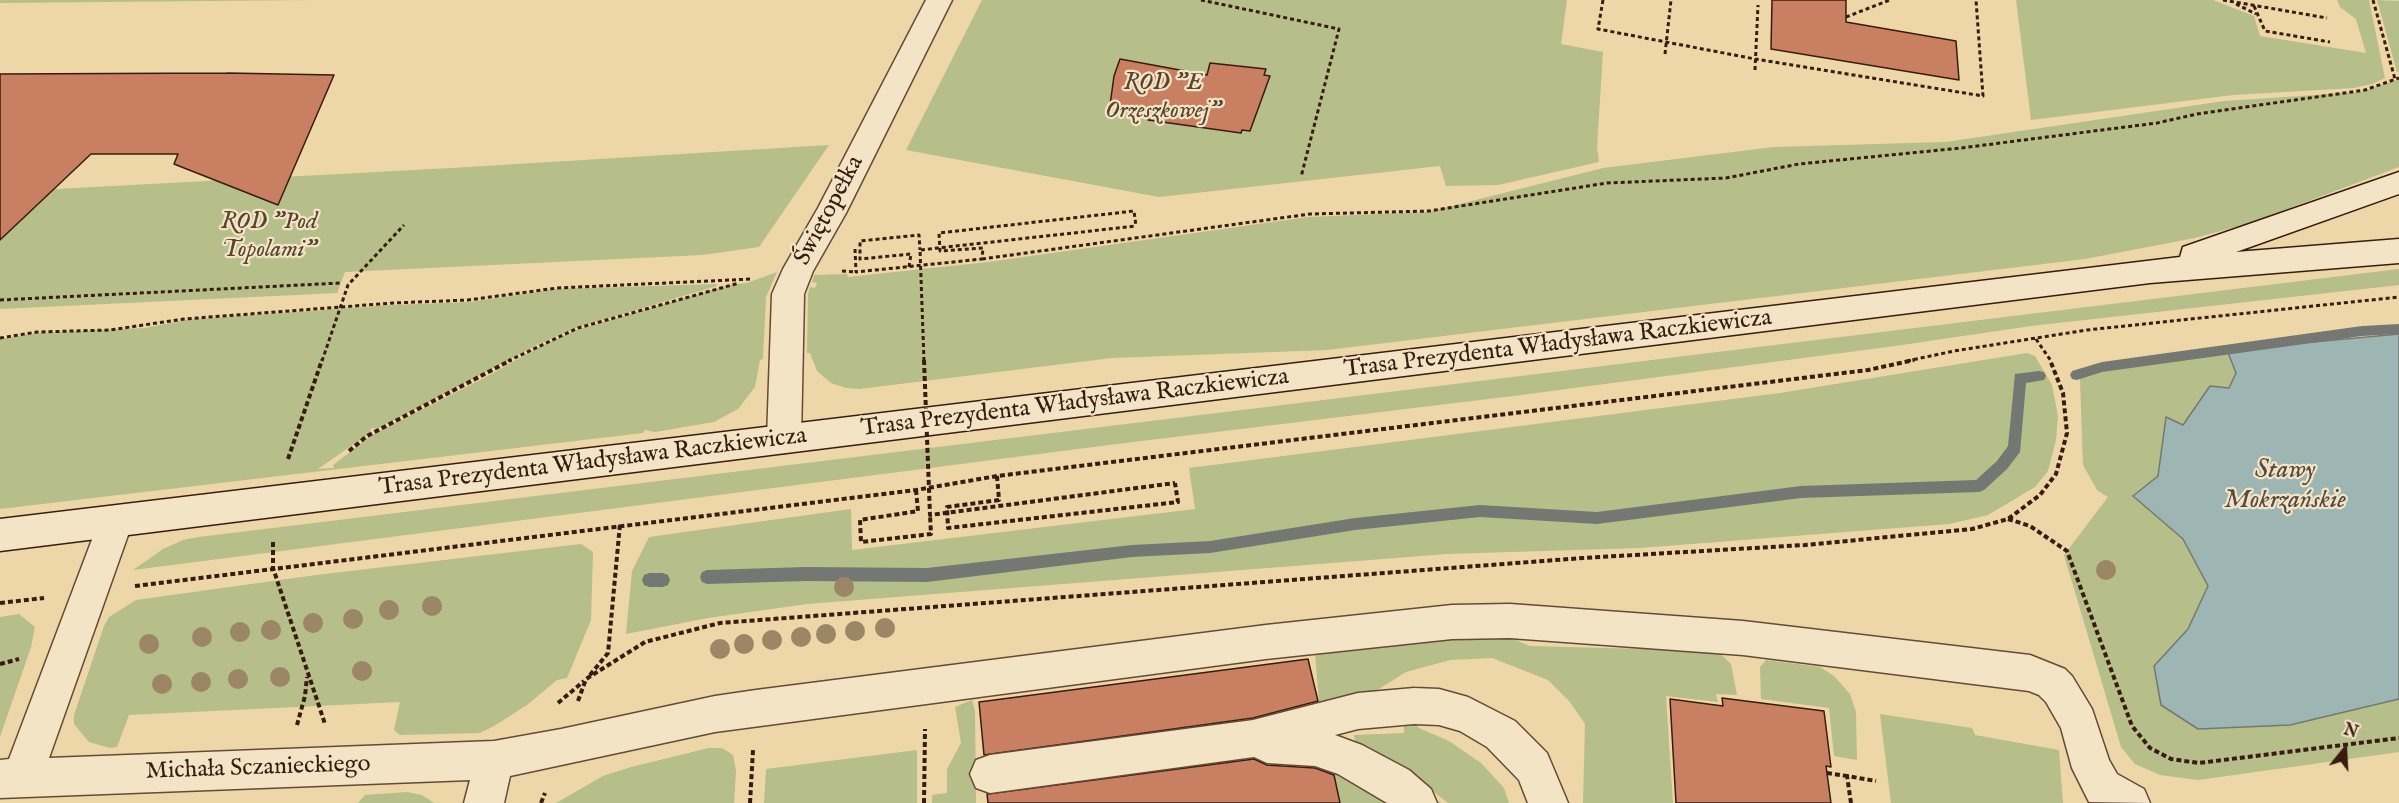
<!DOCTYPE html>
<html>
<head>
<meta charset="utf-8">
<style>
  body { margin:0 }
  #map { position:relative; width:2399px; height:803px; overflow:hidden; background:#edd6a7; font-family:"IM FELL English",serif }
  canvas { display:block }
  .north { position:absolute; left:2315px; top:719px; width:60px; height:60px; -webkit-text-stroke:4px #f3e4c6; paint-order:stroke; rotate:18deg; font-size:16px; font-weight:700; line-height:24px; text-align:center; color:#381c11 }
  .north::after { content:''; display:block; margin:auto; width:21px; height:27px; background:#381c11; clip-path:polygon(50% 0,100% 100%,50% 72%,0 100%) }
</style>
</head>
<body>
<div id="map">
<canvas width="2399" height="803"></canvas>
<div class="north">N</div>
</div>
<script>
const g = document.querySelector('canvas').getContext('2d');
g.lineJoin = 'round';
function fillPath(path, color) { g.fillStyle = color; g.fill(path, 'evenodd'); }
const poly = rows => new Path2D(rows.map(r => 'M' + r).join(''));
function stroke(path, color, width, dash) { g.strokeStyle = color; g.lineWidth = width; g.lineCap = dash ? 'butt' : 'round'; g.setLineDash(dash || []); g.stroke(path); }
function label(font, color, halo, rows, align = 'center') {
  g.font = font + ' "IM FELL English",serif'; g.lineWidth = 4.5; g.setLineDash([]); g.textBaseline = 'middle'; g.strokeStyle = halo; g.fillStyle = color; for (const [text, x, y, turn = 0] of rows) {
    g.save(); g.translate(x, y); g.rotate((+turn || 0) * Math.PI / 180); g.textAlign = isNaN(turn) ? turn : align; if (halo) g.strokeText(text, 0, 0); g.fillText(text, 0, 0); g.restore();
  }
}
const green = poly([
  [0,0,313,0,0,3],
  [982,0,1567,0,1561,44,1603,52,1597,147,1599,162,1498,185,1446,186,1440,166,1159,197,906,150],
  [2016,0,2213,0,2254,16,2260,36,2366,53,2356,19,2340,7,2337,0,2369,0,2385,78,2372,84,2354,88,2233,95,2031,120],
  [2377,0,2399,1,2399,72,2397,72],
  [2399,79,2399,167,2250,223,2195,238,2085,259,1327,350,1112,358,859,389,846,388,831,383,817,371,810,353,807,353,808,294,810,287,815,288,817,283,812,282,814,275,847,274,848,277,988,262,1308,217,1428,212,1603,168,1774,147,1946,142,2224,101,2361,92],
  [829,145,759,247,702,255,345,272,337,293,0,309,0,192,452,168],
  [2399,269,2399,285,2031,326,1895,346,1513,396,1117,444,133,570,163,549,183,540,199,537],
  [777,272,766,297,763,359,760,360,755,387,738,409,714,422,655,432,645,430,643,433,0,509,0,339,37,333,145,328,185,320,392,305,470,302,557,289,716,284,717,286,578,327,537,345,377,429,371,428,370,433,318,469,334,468,333,465,372,435,484,378,539,347,576,330,729,285,747,283],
  [2227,350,2236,373,2229,388,2210,386,2183,425,2166,417,2158,476,2133,496,2183,539,2208,586,2188,629,2154,666,2290,725,2399,699,2399,752,2198,780,2160,775,2135,764,2121,747,2064,555,2108,497,2097,490,2083,465,2080,379,2102,367],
  [2027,353,2035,356,2052,385,2058,416,2056,440,2048,471,2035,487,1988,515,1949,524,1640,548,1447,554,807,604,708,618,626,634,632,571,649,537,851,509,852,550,1195,509,1189,468,1780,393],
  [581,544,593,552,591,620,567,678,557,680,527,705,494,726,480,733,400,735,394,730,400,702,129,715,117,747,110,748,89,742,74,724,74,715,104,626,109,617,136,600,316,575],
  [19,614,35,627,31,647,0,737,0,617],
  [1485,627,1530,646,1718,651,1731,664,1737,695,1716,694,1718,702,1666,696,1673,803,1583,803,1585,724,1570,702,1548,680,1492,658,1450,660,1406,672,1374,692,1319,703,1315,652],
  [1766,660,1820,667,1834,676,1850,694,1856,712,1857,760,1834,756,1829,708,1761,699,1760,667],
  [972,700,975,711,976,803,932,803,932,795,947,793,947,769,961,743,955,707],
  [1880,714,1972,728,1975,735,2059,750,2063,803,1891,803],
  [1411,720,1419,728,1449,741,1481,763,1504,788,1509,803,1448,803,1407,771,1403,774,1441,803,1433,803,1358,755,1354,735,1404,733,1404,724],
  [709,748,722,748,733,755,736,770,734,803,556,803,603,776,631,767],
  [917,750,917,803,764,803,766,769],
  [1332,766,1403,803,1340,803],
  [407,792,422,795,434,803,358,803,365,795]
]);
const water = poly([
  [2399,334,2399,699,2290,725,2198,729,2161,705,2154,666,2188,629,2208,586,2183,539,2133,496,2158,476,2166,417,2183,425,2210,386,2229,388,2236,373,2227,350,2399,334]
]);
const stream = poly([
  [2399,324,2399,334,2362,336,2102,372,2077,380,2072,379,2070,375,2072,371,2102,362,2362,326,2399,324],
  [2039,371,2044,372,2046,376,2044,380,2026,383,2020,452,2007,469,1984,490,1979,492,1801,498,1597,524,1480,517,1355,530,1210,553,1132,557,927,582,806,581,707,584,702,582,700,577,702,572,707,570,806,567,927,568,1132,545,1210,541,1355,518,1480,505,1597,512,1801,486,1976,480,1997,461,2008,446,2015,374,2039,371],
  [649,573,663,573,668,575,670,580,668,585,663,587,649,587,644,585,642,580,644,575,649,573]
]);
const building = poly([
  [1772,0,1846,0,1846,22,1956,41,1959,80,1771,49,1772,0],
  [1120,59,1207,75,1210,63,1266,69,1264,75,1270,76,1250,131,1242,130,1241,133,1148,120,1152,111,1110,105,1114,76,1120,59],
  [227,73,334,75,278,205,174,164,178,154,91,154,0,240,0,74,227,73],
  [1308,659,1318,701,1253,718,984,755,979,702,1308,659],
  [1722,698,1824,711,1831,767,1826,766,1831,803,1676,803,1670,699,1723,706,1722,698],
  [1254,759,1267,765,1315,768,1334,775,1340,803,988,803,987,794,1254,759]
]);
const pathFar1 = poly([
  [1201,0,1339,29,1301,177],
  [1603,0,1598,29,1755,59,1983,96,1976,0],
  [2223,0,2327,18],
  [2373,0,2395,79],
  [2236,4,2256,14],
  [2254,6,2265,31,2330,42],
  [1846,17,1890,0],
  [1665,54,1671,0],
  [1755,70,1758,5],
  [855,249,856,272,982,259,983,248,940,251,939,233,1134,211,1136,226],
  [982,259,1310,214,1429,211,1607,183,1726,178,1799,164,1961,148,2157,123,2197,114,2365,90,2399,78],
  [909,267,911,254,860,259,860,241,919,235,920,250],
  [842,271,856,272],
  [0,300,341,283],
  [0,338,37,332,110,330,184,319,393,303,468,300,557,288,752,279],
  [2036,339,2051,361],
  [322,361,348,285,404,225],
  [508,361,578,328,739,283],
  [1907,361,1954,351,2087,330,2399,297]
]);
const path = poly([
  [349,451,367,436,511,360],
  [288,459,322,360],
  [997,476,999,500,947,507,948,528,1178,502,1175,483],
  [916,490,918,511,860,520,861,542,931,534,930,515],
  [2008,519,2030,526,2067,551,2132,726,2150,748,2171,759,2199,763,2399,738],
  [273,542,273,568,325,724],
  [135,586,916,490,997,476,1868,370,1914,360],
  [0,603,44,598],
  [0,664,19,659],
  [590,675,608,653,620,524],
  [578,701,586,679,645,642,720,623,1583,558,1805,545,1972,529,2008,519,2040,495,2056,474,2067,433,2063,393,2050,360],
  [558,703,584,681],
  [297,725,305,696,307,677],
  [1827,773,1847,776],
  [541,803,545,793],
  [750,803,753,750],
  [924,803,925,729],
  [1851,803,1847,776,1876,781]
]);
const street = poly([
  [926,0,952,0,846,213,813,271,804,294,801,439,796,449,784,453,772,449,767,439,772,294,783,269,818,208,926,0],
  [116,506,128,510,133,521,49,758,494,741,561,729,715,696,756,690,1266,625,1452,605,1510,604,1743,621,2030,655,2065,669,2072,676,2092,709,2109,760,2117,774,2144,789,2150,803,2089,802,2072,768,2061,728,2046,702,2039,695,2029,691,1743,655,1510,638,1452,639,1266,659,715,732,510,776,504,803,464,803,470,780,0,798,0,760,9,759,99,521,104,510,116,506],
  [1414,688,1439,689,1468,697,1515,721,1547,753,1568,803,1528,803,1519,780,1487,747,1460,731,1439,725,1414,724,1358,729,1335,735,1362,745,1409,770,1431,789,1437,803,1387,803,1338,774,1315,766,1267,763,1254,757,990,793,976,788,970,774,976,760,990,755,1253,720,1358,693,1414,688]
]);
const secondary = poly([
  [2399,172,2399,194,2236,252,2399,239,2399,263,2150,283,0,551,0,519,2180,257,2183,247,2399,172]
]);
const pathBridgeFar1 = poly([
  [924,361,920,250,1136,226]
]);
const pathBridge = poly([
  [924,360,930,515,1175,483]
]);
const trees = [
  [2106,570],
  [844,587],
  [432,606],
  [389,610],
  [353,619],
  [313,623],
  [885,628],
  [271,630],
  [855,631],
  [240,632],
  [826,634],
  [202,637],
  [801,637],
  [772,640],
  [149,644],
  [744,644],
  [720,649],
  [362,671],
  [280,677],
  [238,679],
  [201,682],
  [162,684]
];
const parkNames = [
  ["ROD \"E",1163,84],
  ["Orzeszkowej\"",1163,112],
  ["ROD \"Pod",269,223],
  ["Topolami\"",269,251]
];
const streetNames = [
  ["Świętopełka",830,211,-62],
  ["Trasa Prezydenta Władysława Raczkiewicza",1558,345,-7],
  ["Trasa Prezydenta Władysława Raczkiewicza",1075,404,-7],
  ["Trasa Prezydenta Władysława Raczkiewicza",593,463,-7],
  ["Michała Sczanieckiego",258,769,-2]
];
const waterNames = [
  ["Stawy",2285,472],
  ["Mokrzańskie",2285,502]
];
fillPath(green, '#b6be89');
fillPath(water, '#9eb6b3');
stroke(water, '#757872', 1.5);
fillPath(stream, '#757872');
fillPath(building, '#c97f61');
stroke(building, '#381c11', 1.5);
stroke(street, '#654a36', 3);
stroke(secondary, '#381c11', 3);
stroke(pathFar1, '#381c11', 3, [4, 3]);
stroke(path, '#381c11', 4, [5, 3]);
fillPath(street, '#f3e4c6');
fillPath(secondary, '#f3e4c6');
stroke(pathBridgeFar1, '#381c11', 3, [4, 3]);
stroke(pathBridge, '#381c11', 4, [5, 3]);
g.fillStyle = '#9b8665';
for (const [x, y] of trees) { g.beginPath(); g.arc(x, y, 10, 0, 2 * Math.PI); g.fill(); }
label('italic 24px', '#58442f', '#f3e4c6', parkNames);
label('24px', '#381c11', '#f3e4c6', streetNames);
label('italic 26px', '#574a42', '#f3e4c6', waterNames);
</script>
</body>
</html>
